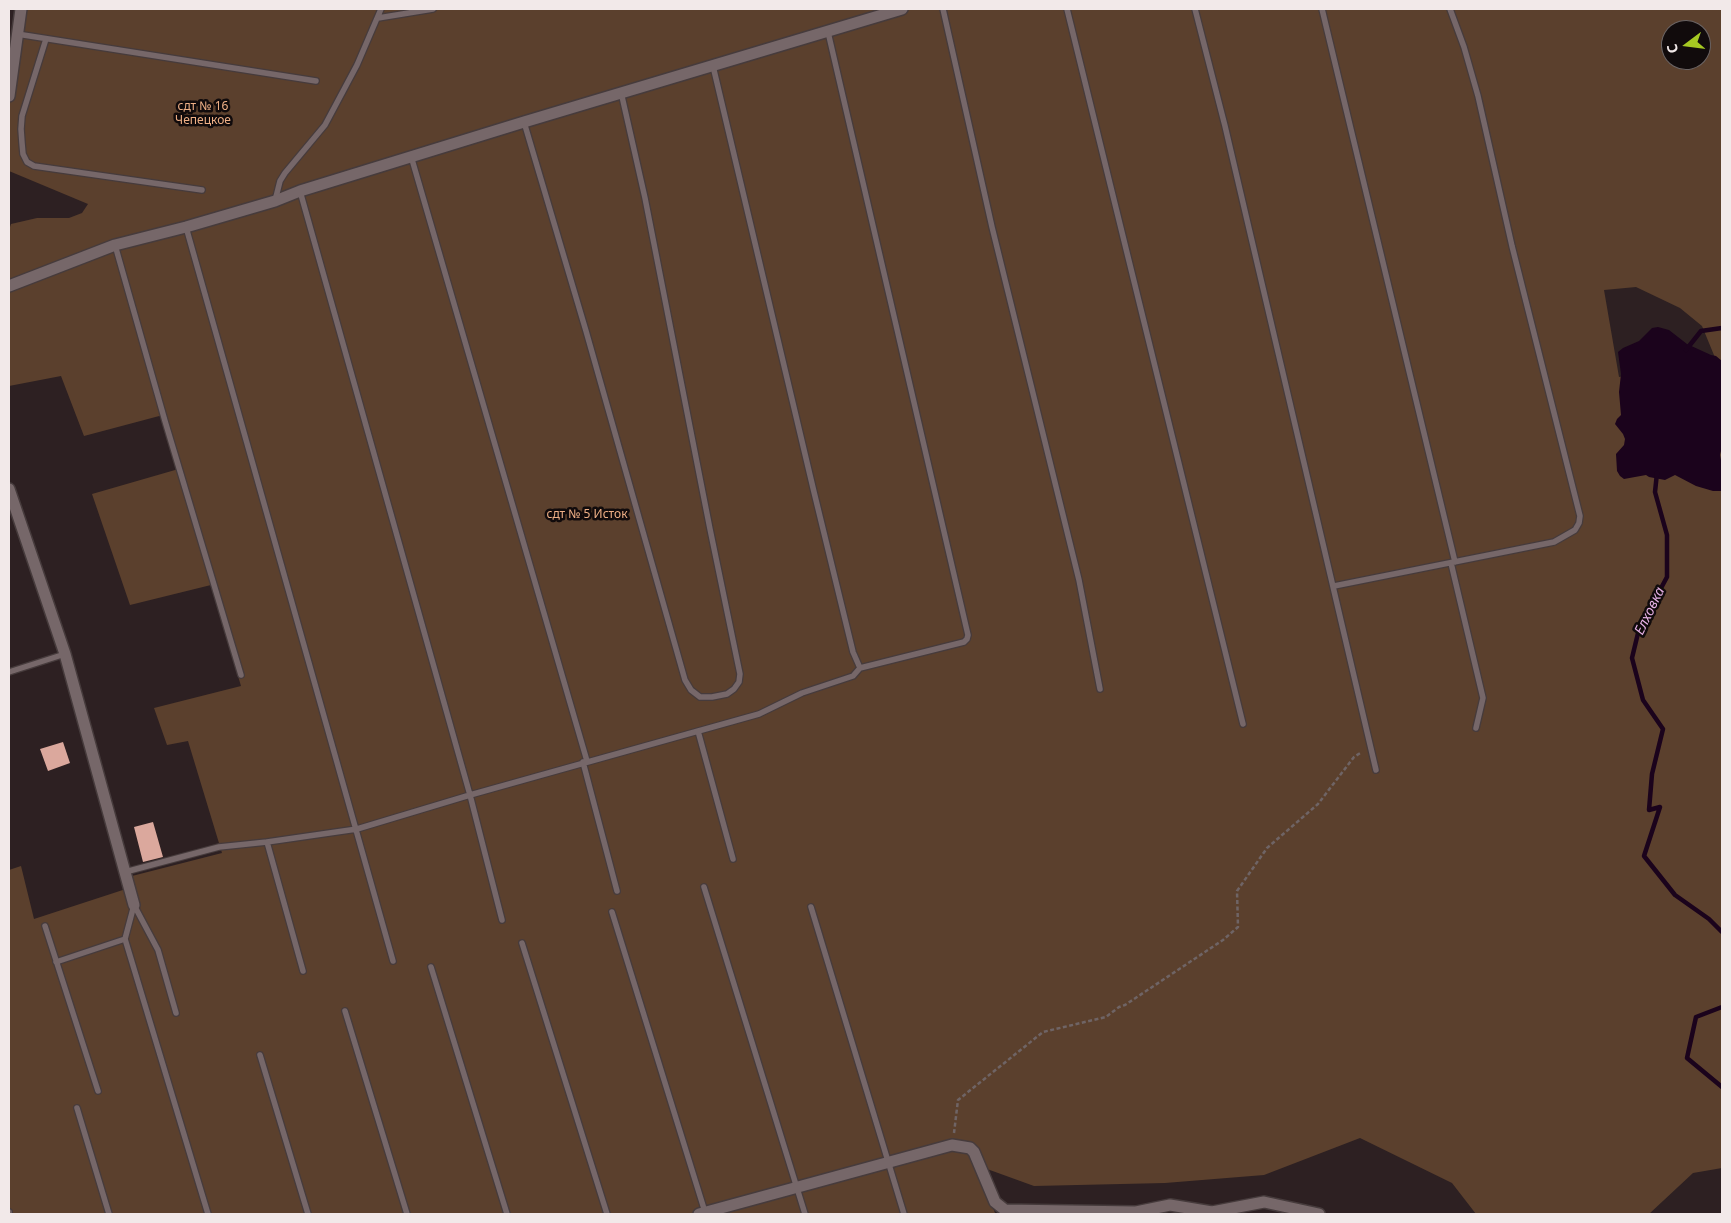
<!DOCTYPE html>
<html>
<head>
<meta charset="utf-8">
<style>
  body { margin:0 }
  #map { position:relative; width:1731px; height:1223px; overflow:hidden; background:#2d2022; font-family:"Noto Sans",sans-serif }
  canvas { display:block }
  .frame { position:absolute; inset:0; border:10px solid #f2e9e9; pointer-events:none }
  .north { position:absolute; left:1661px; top:20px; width:50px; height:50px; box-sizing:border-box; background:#110b0c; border:1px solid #6b6464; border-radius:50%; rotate:255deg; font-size:14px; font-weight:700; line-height:20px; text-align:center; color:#f2e9e9 }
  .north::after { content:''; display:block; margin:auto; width:18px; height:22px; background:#a5c822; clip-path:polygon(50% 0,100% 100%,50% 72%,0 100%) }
</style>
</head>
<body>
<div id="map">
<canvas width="1731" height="1223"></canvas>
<div class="frame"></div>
<div class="north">С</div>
</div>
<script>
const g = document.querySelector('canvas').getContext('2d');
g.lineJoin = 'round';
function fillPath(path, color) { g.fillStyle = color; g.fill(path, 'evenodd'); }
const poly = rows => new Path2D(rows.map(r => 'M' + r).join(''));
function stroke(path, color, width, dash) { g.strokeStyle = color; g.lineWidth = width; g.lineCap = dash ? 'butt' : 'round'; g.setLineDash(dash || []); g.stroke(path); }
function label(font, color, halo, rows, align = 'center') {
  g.font = font + ' "Noto Sans",sans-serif'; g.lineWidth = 5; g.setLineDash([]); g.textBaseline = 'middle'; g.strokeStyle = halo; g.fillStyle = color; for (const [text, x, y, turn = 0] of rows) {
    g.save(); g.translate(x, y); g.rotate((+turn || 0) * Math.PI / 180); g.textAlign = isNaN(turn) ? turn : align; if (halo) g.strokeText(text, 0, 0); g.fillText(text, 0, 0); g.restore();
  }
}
const green = poly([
  [21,9,1722,9,1722,1168,1693,1173,1649,1214,1476,1214,1452,1183,1360,1138,1264,1175,1165,1183,1034,1186,976,1165,995,1213,997,1214,9,1214,9,870,21,866,34,919,132,887,132,876,222,853,188,741,167,745,154,708,241,686,211,585,130,605,92,494,182,468,163,415,84,436,61,376,9,386,9,230,11,224,37,218,69,218,82,213,88,204,9,171,9,79],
  [1671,30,1701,30,1701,60,1671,60],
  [1636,287,1680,308,1702,326,1716,360,1619,377,1604,290]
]);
const water = poly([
  [1658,327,1669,330,1687,344,1711,355,1716,356,1722,361,1722,447,1720,455,1722,465,1722,491,1713,491,1696,486,1675,475,1665,480,1649,477,1646,475,1624,479,1620,476,1617,471,1616,454,1624,445,1625,439,1623,434,1615,424,1617,419,1621,415,1619,392,1621,374,1618,352,1623,348,1639,341,1652,328]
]);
const stream = poly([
  [1686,350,1701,331,1722,328],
  [1657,473,1655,492,1667,535,1667,577,1639,629,1632,658,1643,700,1663,729,1652,774,1649,810,1660,807,1644,856,1675,895,1709,919,1722,932],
  [1722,1007,1696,1017,1687,1058,1722,1087]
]);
const building = poly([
  [63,742,70,763,48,771,40,749],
  [153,822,163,857,143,862,134,827]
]);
const path = poly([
  [954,1133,958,1100,1043,1032,1106,1017,1119,1007,1125,1005,1223,940,1238,927,1237,891,1267,848,1318,804,1354,757,1362,752]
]);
const service = poly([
  [943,9,992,227,1079,580,1100,689],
  [1067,9,1243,724],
  [1195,9,1225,126,1376,770],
  [1322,9,1455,562],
  [378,18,433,9],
  [17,34,316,81],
  [46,39,22,116,21,129,22,143,23,154,27,162,34,166,202,190],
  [713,66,814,492,853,652,860,668],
  [524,122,586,331,685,680,691,690,700,697,712,697,727,694,734,689,739,682,740,674,710,529,645,198,621,92],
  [411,156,587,761],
  [300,191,470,795,502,920],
  [275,201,280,181,285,173,325,125,357,65,381,9],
  [186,227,393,961],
  [115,245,165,421,241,675],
  [1451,563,1483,698,1476,728],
  [1334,586,1554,542,1575,530,1579,523,1580,516,1512,246,1478,96,1464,47,1450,9],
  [9,672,65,654],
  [698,731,733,859],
  [583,762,617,891],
  [267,842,303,971],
  [125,872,219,847,267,842,357,829,470,795,759,714,802,693,853,676,860,668,964,642,967,639,968,635,828,32],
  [704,887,805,1214],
  [134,905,125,939,208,1214],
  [134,905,158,950,176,1013],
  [811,907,904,1214],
  [612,912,705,1212],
  [45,926,98,1091],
  [522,943,607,1214],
  [56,962,125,939],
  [431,967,507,1214],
  [345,1011,407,1214],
  [260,1055,308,1214],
  [77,1108,109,1214],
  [9,1212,9,1214]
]);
const minor = poly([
  [9,96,21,9],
  [9,286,115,245,186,227,275,201,300,191,524,122,902,9],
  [9,489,65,654,134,905],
  [699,1214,952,1145,970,1148,974,1152,995,1202,1005,1210,1136,1212,1170,1205,1212,1212,1264,1202,1319,1214]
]);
const parkNames = [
  ["сдт № 16",203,107],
  ["Чепецкое",203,121],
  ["сдт № 5 Исток",587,515]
];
const waterNames = [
  ["Елховка",1650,611,-64]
];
fillPath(green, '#5b402d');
fillPath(water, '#1b031c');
stroke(stream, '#1b031c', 4.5);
fillPath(building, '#dba89d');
stroke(service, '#463b3c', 8);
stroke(minor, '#463b3c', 14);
stroke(path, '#6f6465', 2.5, [4, 2.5]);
stroke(service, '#766769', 5.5);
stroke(minor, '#766769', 11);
label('12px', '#efb086', '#110b0c', parkNames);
label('italic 14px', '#e6b1e6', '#110b0c', waterNames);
</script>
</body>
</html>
